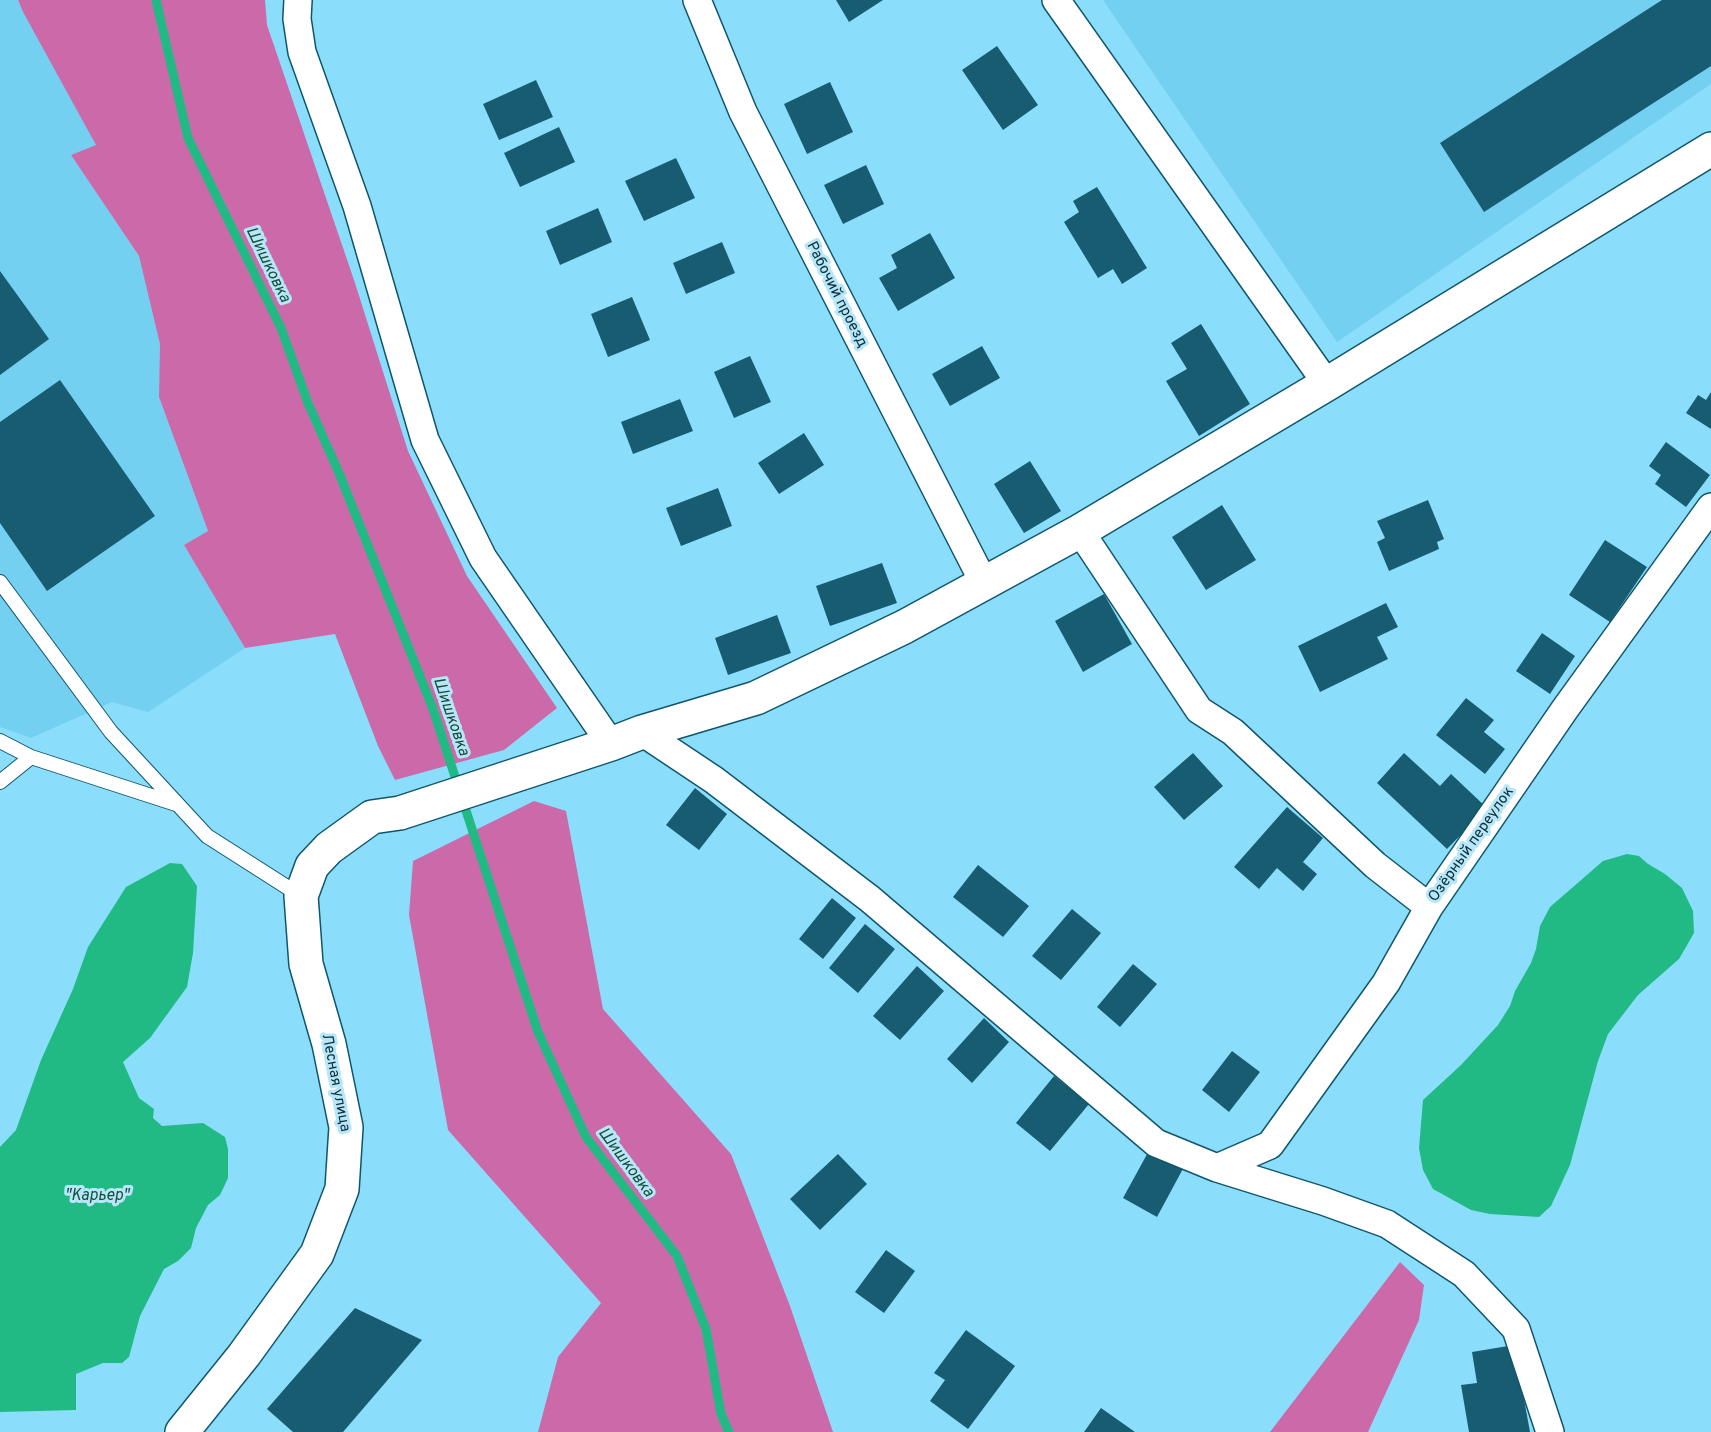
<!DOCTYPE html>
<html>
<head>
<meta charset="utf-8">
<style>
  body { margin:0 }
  canvas { display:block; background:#8adefc }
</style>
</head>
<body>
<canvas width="1711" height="1432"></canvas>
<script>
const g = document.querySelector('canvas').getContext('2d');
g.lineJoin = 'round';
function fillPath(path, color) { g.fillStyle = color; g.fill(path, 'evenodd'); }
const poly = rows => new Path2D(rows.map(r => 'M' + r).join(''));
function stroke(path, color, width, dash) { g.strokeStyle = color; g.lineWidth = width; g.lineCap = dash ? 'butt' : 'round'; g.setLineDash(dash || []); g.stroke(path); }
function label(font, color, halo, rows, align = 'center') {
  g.font = font + ' Overpass,sans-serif'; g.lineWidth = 6; g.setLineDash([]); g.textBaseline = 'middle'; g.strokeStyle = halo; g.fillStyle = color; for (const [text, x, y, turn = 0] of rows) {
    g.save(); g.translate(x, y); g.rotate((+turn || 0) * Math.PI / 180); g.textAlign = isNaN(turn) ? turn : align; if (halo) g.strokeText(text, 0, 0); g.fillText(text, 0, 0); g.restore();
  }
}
const built = poly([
  [0,0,18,0,23,12,97,145,71,155,139,256,161,344,159,397,208,531,184,545,245,648,148,712,112,702,31,738,0,727],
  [1103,0,1711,0,1711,84,1337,342]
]);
const forest = poly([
  [18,0,265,0,267,25,355,283,408,451,467,576,557,708,504,750,395,780,378,746,335,634,245,648,184,545,208,531,159,397,160,344,139,256,71,155,96,145,23,12],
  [534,801,566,811,603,1009,731,1154,790,1306,833,1432,538,1432,558,1357,601,1303,448,1130,409,915,413,861],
  [1400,1262,1424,1285,1419,1320,1368,1432,1270,1432]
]);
const water = poly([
  [1627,854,1639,856,1648,864,1665,874,1682,888,1693,911,1694,933,1679,959,1638,995,1608,1034,1598,1061,1570,1165,1551,1206,1539,1217,1490,1214,1471,1210,1433,1189,1423,1170,1419,1148,1423,1100,1461,1065,1498,1025,1510,1006,1515,991,1531,963,1536,949,1540,926,1550,907,1603,861],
  [170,863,182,864,197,886,193,953,187,987,150,1038,123,1062,139,1098,154,1109,153,1118,162,1126,203,1123,225,1137,228,1149,228,1178,220,1195,208,1205,196,1228,191,1248,178,1261,164,1269,140,1316,129,1357,122,1363,103,1363,76,1374,76,1410,0,1412,0,1147,16,1130,41,1060,73,989,88,947,126,887]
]);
const stream = poly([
  [156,0,188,138,281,328,308,403,339,473,433,709,538,1032,586,1137,677,1256,706,1329,721,1414,729,1432]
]);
const building = poly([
  [836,0,883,0,849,22],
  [1662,0,1711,0,1711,66,1484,212,1440,143],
  [997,46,1038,105,1003,130,962,70],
  [536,80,553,117,499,140,483,104],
  [830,82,853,132,807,154,784,104],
  [559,127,575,162,520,187,504,153],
  [676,158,695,198,644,221,625,181],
  [866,165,884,204,843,224,824,185],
  [1097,187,1147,268,1122,284,1113,269,1098,278,1064,222,1079,212,1073,201],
  [598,208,612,242,560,265,546,231],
  [930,233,955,278,898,311,879,278,897,268,891,255],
  [722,242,735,273,686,294,673,263],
  [0,271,49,339,0,375],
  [632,297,650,340,608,357,591,314],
  [1201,324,1250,404,1199,436,1166,381,1187,369,1171,343],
  [982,346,1000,378,950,406,932,374],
  [750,356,771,402,734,418,714,372],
  [60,380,155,516,47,591,0,523,0,422],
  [1711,392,1711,429,1686,413,1698,395,1706,400],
  [680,399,693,431,633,454,621,422],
  [804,433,824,465,779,494,758,463],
  [1666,442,1710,475,1686,507,1655,484,1661,475,1649,466],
  [1030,461,1061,511,1024,533,994,484],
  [718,488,732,526,681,546,666,508],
  [1428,500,1444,539,1437,542,1439,549,1389,571,1377,542,1385,538,1377,521],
  [1222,505,1256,560,1206,590,1172,537],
  [1605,540,1647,567,1610,622,1569,595],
  [882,563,897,603,830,626,816,586],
  [1104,594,1132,644,1083,672,1055,621],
  [1386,603,1398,627,1377,637,1388,659,1320,692,1298,646],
  [777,615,791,653,728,675,715,638],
  [1542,633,1575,656,1550,694,1516,671],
  [1466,698,1494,720,1484,732,1505,749,1485,774,1436,735],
  [1193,753,1223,786,1184,820,1154,787],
  [1404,753,1440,786,1451,774,1487,808,1447,849,1377,783],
  [695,788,727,814,699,850,666,825],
  [1287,807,1323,838,1303,862,1317,874,1303,891,1277,868,1259,889,1234,867],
  [978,865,1029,906,1003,937,953,897],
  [832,898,856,918,823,959,799,939],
  [1072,909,1101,933,1061,980,1032,956],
  [865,924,895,949,858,993,829,968],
  [1133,964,1157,984,1120,1027,1097,1007],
  [917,966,944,991,900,1040,873,1016],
  [984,1018,1009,1042,972,1083,947,1059],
  [1232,1051,1260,1072,1229,1112,1202,1090],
  [1054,1076,1089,1104,1050,1151,1016,1123],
  [1151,1147,1185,1165,1157,1217,1123,1198],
  [838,1154,867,1184,820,1230,790,1199],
  [886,1250,915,1271,884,1313,855,1292],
  [355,1308,422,1340,343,1432,293,1432,267,1409],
  [966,1330,1015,1366,968,1429,930,1401,945,1380,934,1373],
  [1514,1345,1530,1432,1469,1432,1461,1385,1477,1383,1472,1352],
  [1101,1408,1135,1432,1084,1432]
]);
const lane = poly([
  [0,582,111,732,207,836,301,896],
  [0,741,31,757,176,804],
  [0,782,31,757]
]);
const street = poly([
  [298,0,297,19,302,52,357,206,425,440,483,558,611,744],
  [697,0,743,112,985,585],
  [1056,0,1327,384],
  [1080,531,1199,710,1233,732,1375,865,1429,907],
  [642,732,714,780,870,899,1156,1143,1217,1168,1323,1201,1387,1224,1464,1274,1516,1329,1550,1432],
  [1217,1168,1270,1145,1386,983,1429,907,1565,709,1711,507]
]);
const secondary = poly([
  [182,1432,244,1355,317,1254,342,1189,346,1127,329,1044,306,964,301,896,312,866,329,848,372,817,400,813,611,744,642,732,756,698,904,627,1080,531,1327,384,1711,149]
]);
const streetNames = [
  ["Рабочий проезд",836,295,63],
  ["Озёрный переулок",1472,845,-55],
  ["Лесная улица",335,1083,79]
];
const waterNames = [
  ["Шишковка",267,265,64],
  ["Шишковка",450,717,71],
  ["Шишковка",625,1163,53],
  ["\"Карьер\"",97,1197]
];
fillPath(built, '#74d0f0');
fillPath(forest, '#cc6aa9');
fillPath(water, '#21ba84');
stroke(stream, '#21ba84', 9);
fillPath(building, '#175c71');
stroke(lane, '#10566b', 16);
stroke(street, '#10566b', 30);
stroke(secondary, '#10566b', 36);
stroke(lane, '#fff', 14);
stroke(street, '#fff', 27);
stroke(secondary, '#fff', 33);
label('15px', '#092f3a', '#b6e6f8', streetNames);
label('italic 16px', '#154d37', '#b6e6f8', waterNames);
</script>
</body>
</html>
